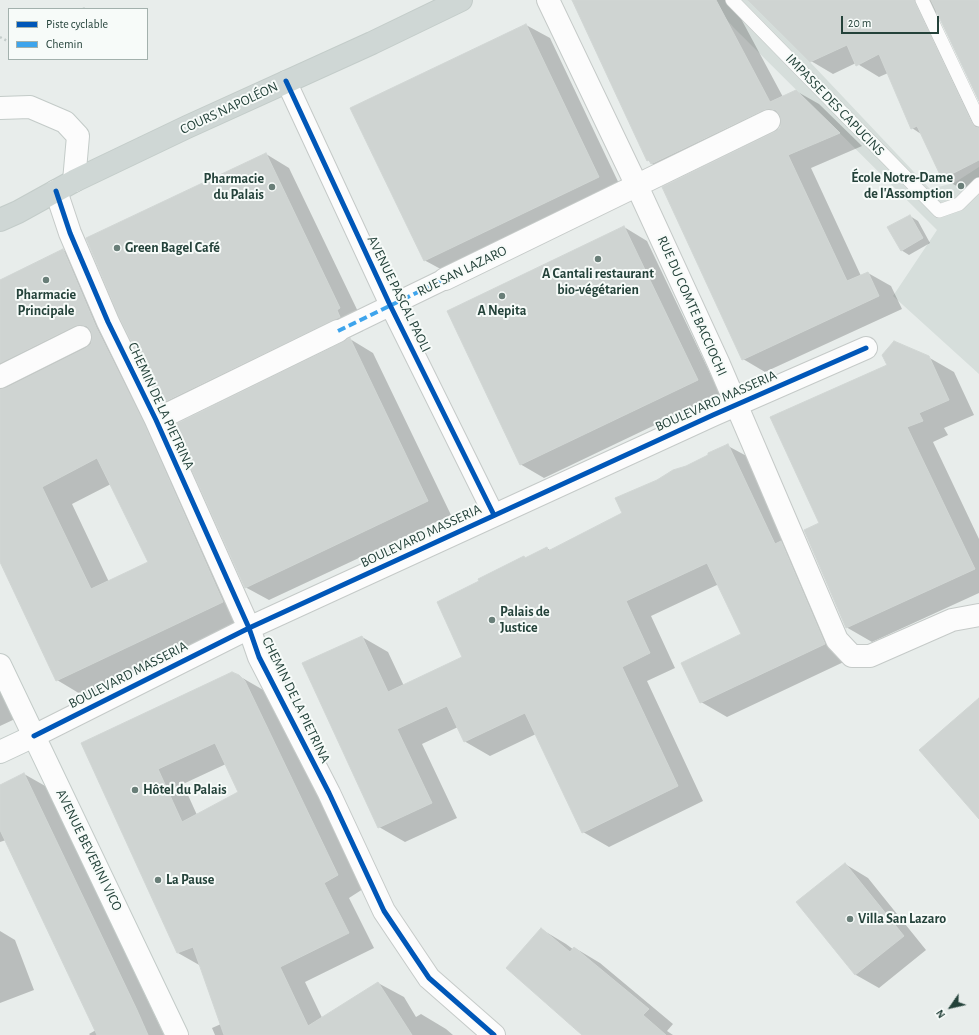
<!DOCTYPE html>
<html>
<head>
<meta charset="utf-8">
<style>
  body { margin:0 }
  #map { position:relative; width:979px; height:1035px; overflow:hidden; background:#e8edeb; font-family:"Alegreya Sans",sans-serif }
  canvas { display:block }
  .legend { position:absolute; left:8px; top:8px; width:140px; height:52px; box-sizing:border-box; background:#f7fbf9; border:1px solid #a3b1ad; margin:0; padding:5px 7px; list-style:none; font-size:12px; color:#24423a }
  .legend li { display:flex; align-items:center; gap:8px; height:20px }
  .legend b { width:20px; border:1px solid #a3b1ad }
  .north { position:absolute; left:931px; top:987px; width:40px; height:40px; -webkit-text-stroke:3px #f7fbf9; paint-order:stroke; rotate:236deg; font-size:11px; font-weight:700; line-height:16px; text-align:center; color:#24423a }
  .north::after { content:''; display:block; margin:auto; width:14px; height:18px; background:#24423a; clip-path:polygon(50% 0,100% 100%,50% 72%,0 100%) }
  .scale { position:absolute; left:841px; top:16px; width:98px; height:18px; box-sizing:border-box; border:2px solid #24423a; border-top:0; padding-left:5px; font-size:12px; line-height:14px; white-space:nowrap; color:#24423a; -webkit-text-stroke:3px #f7fbf9; paint-order:stroke }
</style>
</head>
<body>
<div id="map">
<canvas width="979" height="1035"></canvas>
<ul class="legend">
<li><b style="height:5px;background:#0057b8"></b>Piste cyclable</li>
<li><b style="height:5px;background:#3ea4ec"></b>Chemin</li>
</ul>
<div class="north">N</div>
<div class="scale">20 m</div>
</div>
<script>
const g = document.querySelector('canvas').getContext('2d');
g.lineJoin = 'round';
function fillPath(path, color) { g.fillStyle = color; g.fill(path, 'evenodd'); }
const poly = rows => new Path2D(rows.map(r => 'M' + r).join(''));
function stroke(path, color, width, dash) { g.strokeStyle = color; g.lineWidth = width; g.lineCap = dash ? 'butt' : 'round'; g.setLineDash(dash || []); g.stroke(path); }
function label(font, color, halo, rows, align = 'center') {
  g.font = font + ' "Alegreya Sans",sans-serif'; g.lineWidth = 4; g.setLineDash([]); g.textBaseline = 'middle'; g.strokeStyle = halo; g.fillStyle = color; for (const [text, x, y, turn = 0] of rows) {
    g.save(); g.translate(x, y); g.rotate((+turn || 0) * Math.PI / 180); g.textAlign = isNaN(turn) ? turn : align; if (halo) g.strokeText(text, 0, 0); g.fillText(text, 0, 0); g.restore();
  }
}
const built = poly([
  [709,0,748,0,810,62,930,189,954,183,979,167,979,374,893,296,937,230,734,28]
]);
const shadow = poly([
  [589,0,731,0,783,97,796,91,819,104,862,146,811,168,861,276,868,273,891,286,902,309,765,372,743,359,781,125,675,177,652,164,648,160],
  [760,106,782,119,782,122,759,108],
  [749,0,979,0,979,99,937,10,936,17,979,107,979,183,964,190,942,178,921,134,912,128,888,73,879,77,856,63,833,74,811,61],
  [526,25,550,38,622,190,448,273,424,260,351,108],
  [266,154,289,168,363,322,359,324,363,331,186,416,162,403],
  [910,216,918,221,930,243,909,255,901,250],
  [624,227,647,241,720,394,544,478,520,464],
  [63,250,94,268,253,620,87,698,57,680,0,559,0,281],
  [111,484,149,563,109,582,72,504],
  [350,339,373,353,451,515,269,600,245,587],
  [928,357,954,372,974,415,944,428,948,435,933,442,979,539,979,593,872,642,846,627,820,524],
  [728,446,754,460,850,659,727,717,701,702,742,634,719,584,651,616,675,668,647,681,703,801,609,847,583,832,536,734,490,756,464,741,458,727,422,744,457,818,405,842,379,827,362,637,388,652,404,686,464,658,481,582,524,557,526,559,547,548,551,551,623,513,686,467],
  [239,676,265,691,271,697,363,889,349,898,374,948,305,982,326,1026,341,1035,215,1035,212,1028,221,1024,201,966,178,953,82,744],
  [226,764,239,793,197,815,183,784],
  [0,689,15,719,0,726],
  [24,774,47,787,164,1035,90,1035,89,1034,96,1030,6,840,0,842,0,786],
  [845,864,868,878,926,950,879,988,856,975,798,902],
  [541,929,566,944,574,950,575,948,600,963,673,1024,667,1031,673,1035,585,1035],
  [0,931,15,940,34,990,0,1003],
  [378,983,404,997,416,1017,421,1014,446,1029,453,1035,375,1035]
]);
const building = poly([
  [572,0,716,0,770,102,796,90,840,133,788,155,847,281,868,272,879,296,742,360,662,187,774,132,780,128,781,121,780,116,776,110,769,109,764,110,651,164,649,160,647,161,572,0],
  [748,0,914,0,972,123,975,127,979,128,979,160,942,179,917,126,911,129,879,54,856,66,847,45,810,62,748,0],
  [931,0,979,0,979,101,931,0],
  [526,24,599,177,424,261,350,108,526,24],
  [266,153,340,308,337,310,340,317,162,403,119,317,86,238,266,153],
  [910,215,923,238,901,251,887,227,910,215],
  [624,226,698,380,520,465,447,311,624,226],
  [63,249,96,327,145,425,223,602,56,681,0,562,0,389,6,388,86,348,91,344,92,337,91,331,87,326,80,325,75,326,0,363,0,280,63,249],
  [97,458,148,562,91,589,42,487,97,458],
  [350,338,428,501,245,588,172,426,350,338],
  [894,341,929,356,949,400,919,413,923,421,907,427,975,569,846,628,804,530,819,523,770,417,887,365,882,355,894,341],
  [728,444,775,544,781,541,825,644,700,703,681,663,741,634,707,563,626,601,650,653,622,667,678,786,582,833,525,713,464,742,447,706,397,729,432,803,378,828,302,663,362,636,388,692,462,657,437,602,479,581,478,579,524,556,525,558,547,547,548,551,622,513,615,498,657,480,673,470,686,466,708,455,708,453,728,444],
  [232,672,239,675,245,681,338,875,324,883,349,933,280,967,308,1026,378,982,412,1035,224,1035,193,947,177,953,81,743,232,672],
  [215,743,238,792,182,822,158,769,215,743],
  [979,698,979,819,919,750,979,698],
  [24,773,137,1010,148,1035,97,1035,0,830,0,785,24,773],
  [845,863,904,936,855,975,796,902,845,863],
  [541,928,570,952,574,947,649,1009,643,1015,666,1035,582,1035,506,968,541,928]
]);
const path = poly([
  [83,9,86,8],
  [0,37,9,42]
]);
const service = poly([
  [732,0,939,211,959,204,979,184],
  [922,0,979,120]
]);
const pedestrian = poly([
  [286,81,390,305,494,515],
  [338,331,445,279]
]);
const minor = poly([
  [548,0,637,186,718,362,837,640,852,656,870,656,952,620,979,615],
  [56,191,70,233,108,322,156,420,249,628,259,657,329,793,384,911,429,978,494,1035],
  [445,279,769,121],
  [0,377,80,337],
  [156,420,338,331],
  [34,736,249,628,713,415,866,348]
]);
const secondary = poly([
  [0,108,30,107,65,122,78,136,74,181],
  [0,665,177,1035],
  [0,752,34,736]
]);
const primary = poly([
  [0,220,18,212,74,181,187,127,372,43,461,0]
]);
const quiet = poly([
  [338,331,445,279]
]);
const cycleway = poly([
  [286,81,390,305,494,515],
  [56,191,70,233,108,322,156,420,249,628,259,657,329,793,384,911,429,978,494,1035],
  [34,736,249,628,713,415,866,348]
]);
const markers = [
  [961,186,4,"#697e78"],
  [272,187,4,"#697e78"],
  [117,248,4,"#697e78"],
  [598,259,4,"#697e78"],
  [46,280,4,"#697e78"],
  [502,296,4,"#697e78"],
  [492,620,4,"#697e78"],
  [135,790,4,"#697e78"],
  [158,880,4,"#697e78"],
  [850,919,4,"#697e78"]
];
const streetNames = [
  ["IMPASSE DES CAPUCINS",835,105,46],
  ["COURS NAPOLÉON",229,108,-25],
  ["RUE SAN LAZARO",462,271,-26],
  ["AVENUE PASCAL PAOLI",399,294,64],
  ["RUE DU COMTE BACCIOCHI",692,306,66],
  ["BOULEVARD MASSERIA",716,401,-24],
  ["CHEMIN DE LA PIETRINA",161,406,65],
  ["BOULEVARD MASSERIA",421,536,-25],
  ["BOULEVARD MASSERIA",128,675,-27],
  ["CHEMIN DE LA PIETRINA",296,700,64],
  ["AVENUE BEVERINI VICO",89,850,64]
];
const poiNames = [
  ["École Notre-Dame",953,178,"right"],
  ["de l'Assomption",953,194,"right"],
  ["Pharmacie",264,179,"right"],
  ["du Palais",264,195,"right"],
  ["Green Bagel Café",125,248],
  ["A Cantali restaurant",598,274,"center"],
  ["bio-végétarien",598,290,"center"],
  ["Pharmacie",46,295,"center"],
  ["Principale",46,311,"center"],
  ["A Nepita",502,311,"center"],
  ["Palais de",500,612],
  ["Justice",500,628],
  ["Hôtel du Palais",143,790],
  ["La Pause",166,880],
  ["Villa San Lazaro",858,919]
];
fillPath(built, '#d6dedb');
fillPath(shadow, '#0003');
fillPath(building, '#cfd4d2');
stroke(building, '#d1d6d4', 1);
stroke(service, '#c5cac8', 14);
stroke(pedestrian, '#c5cac8', 22);
stroke(minor, '#c5cac8', 24);
stroke(secondary, '#c3cbc8', 24);
stroke(primary, '#c3ccc9', 24);
stroke(path, '#c3ccca', 2.5, [2, 3]);
stroke(service, '#fcfcfc', 13);
stroke(pedestrian, '#fcfcfc', 20);
stroke(minor, '#fcfcfc', 22);
stroke(secondary, '#fcfcfc', 22);
stroke(primary, '#cfd7d5', 22);
stroke(quiet, '#3ea4ec', 4, [8, 4]);
stroke(cycleway, '#0057b8', 5);
for (const [x, y, r, color] of markers) { const dot = new Path2D(); dot.arc(x, y, r, 0, 2 * Math.PI); g.fillStyle = color; g.fill(dot); stroke(dot, '#f7fbf9', 1.5); }
label('14px', '#24423a', '#f7fbf9', streetNames);
label('bold 14px', '#24423a', '#f7fbf9', poiNames, 'left');
</script>
</body>
</html>
